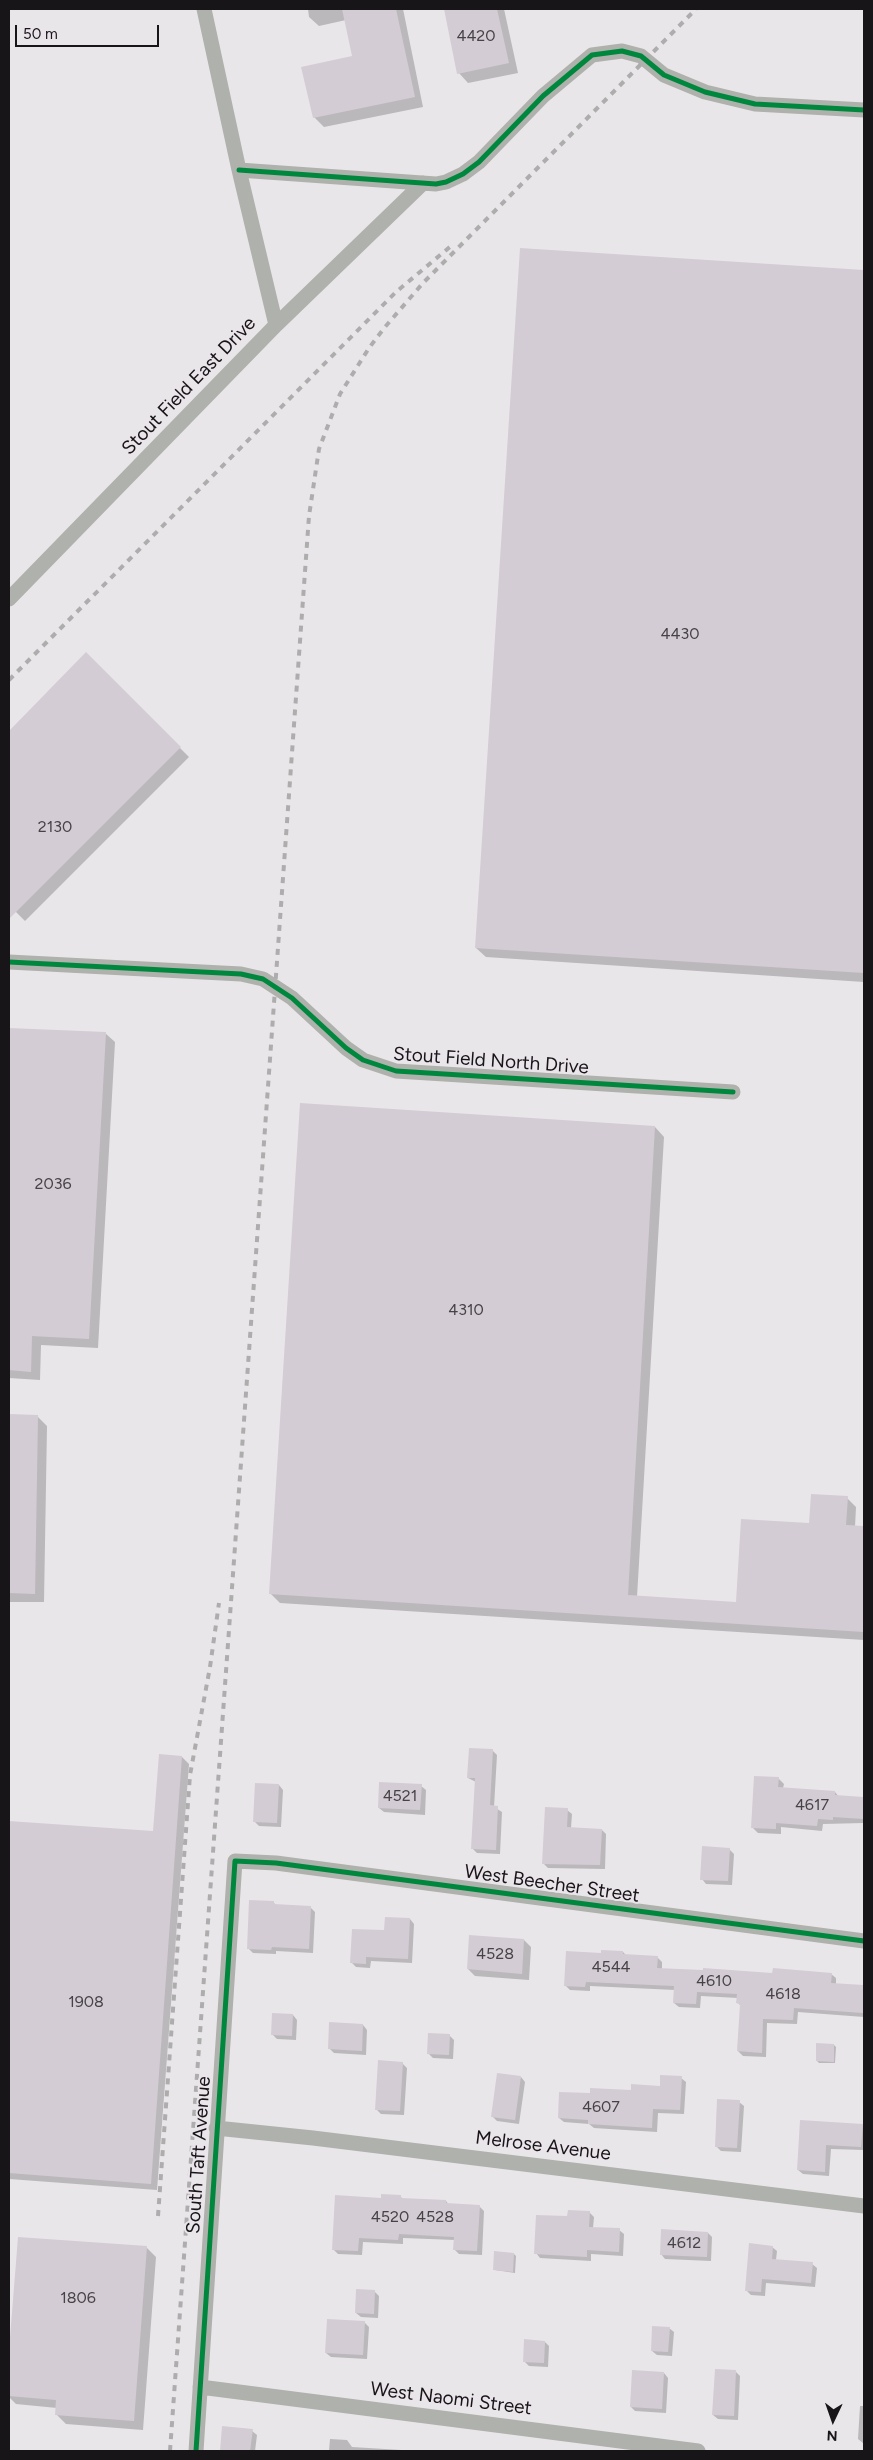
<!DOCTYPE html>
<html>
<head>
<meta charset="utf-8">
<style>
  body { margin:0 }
  #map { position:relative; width:873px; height:2460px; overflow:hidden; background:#e9e6e9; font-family:Figtree,sans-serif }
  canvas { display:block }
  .frame { position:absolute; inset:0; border:10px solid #171517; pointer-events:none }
  .north { position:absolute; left:808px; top:2395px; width:50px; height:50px; -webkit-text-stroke:4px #eae5ea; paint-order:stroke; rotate:183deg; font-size:14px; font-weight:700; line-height:20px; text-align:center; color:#171517 }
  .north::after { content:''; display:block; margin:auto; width:18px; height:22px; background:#171517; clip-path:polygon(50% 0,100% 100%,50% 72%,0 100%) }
  .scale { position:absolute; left:15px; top:25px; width:144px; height:22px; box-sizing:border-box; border:2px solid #171517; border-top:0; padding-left:6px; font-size:15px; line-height:18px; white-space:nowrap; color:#171517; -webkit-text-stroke:4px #eae5ea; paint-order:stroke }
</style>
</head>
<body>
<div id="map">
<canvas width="873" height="2460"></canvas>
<div class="frame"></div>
<div class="north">N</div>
<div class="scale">50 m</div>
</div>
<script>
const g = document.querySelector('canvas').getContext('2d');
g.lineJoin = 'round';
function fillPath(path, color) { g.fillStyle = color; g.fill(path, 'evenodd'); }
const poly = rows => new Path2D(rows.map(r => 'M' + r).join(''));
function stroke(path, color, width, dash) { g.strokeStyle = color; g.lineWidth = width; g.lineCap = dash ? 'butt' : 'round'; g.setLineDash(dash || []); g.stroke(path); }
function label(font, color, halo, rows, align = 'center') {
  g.font = font + ' Figtree,sans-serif'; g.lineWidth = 4; g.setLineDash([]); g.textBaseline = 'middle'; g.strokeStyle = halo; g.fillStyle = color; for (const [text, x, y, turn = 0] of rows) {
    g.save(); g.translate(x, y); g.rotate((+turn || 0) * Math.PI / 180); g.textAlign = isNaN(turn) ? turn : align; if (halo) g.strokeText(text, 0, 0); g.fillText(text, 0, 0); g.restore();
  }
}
const shadow = poly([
  [308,9,403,9,423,107,324,127,314,117,353,57,346,20,319,26,309,17],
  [445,9,504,9,518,73,468,83,459,73],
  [521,250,864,272,864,982,486,957,476,948],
  [86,654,189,757,25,921,9,905,9,732],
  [9,1029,105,1033,115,1042,98,1348,41,1345,40,1380,9,1378],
  [655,1127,664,1137,637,1597,737,1604,810,1524,847,1498,856,1507,855,1527,864,1528,864,1640,280,1603,270,1593],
  [9,1416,37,1416,47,1426,44,1602,9,1602],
  [492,1750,497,1755,494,1807,502,1812,500,1854,477,1853,472,1848,476,1782,468,1778],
  [160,1755,182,1757,189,1764,157,2190,9,2179,9,1822,154,1833],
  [778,1778,784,1784,783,1788,835,1792,839,1797,864,1798,864,1823,823,1824,822,1831,781,1827,781,1834,758,1833,752,1827],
  [279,1785,283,1790,281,1827,259,1826,255,1822],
  [421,1786,426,1790,425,1815,384,1812,379,1808],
  [567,1810,572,1814,571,1828,602,1830,606,1834,605,1869,548,1868,543,1863],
  [729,1849,734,1854,732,1885,706,1884,702,1879],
  [273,1902,276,1905,310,1907,315,1912,313,1953,276,1951,276,1954,253,1953,248,1948],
  [410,1919,414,1924,412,1963,371,1961,370,1968,356,1967,352,1963,386,1932],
  [524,1940,531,1947,529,1980,475,1976,468,1969],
  [623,1952,626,1955,657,1957,662,1962,662,1969,774,1974,831,1974,836,1978,836,1985,864,1986,864,2017,798,2012,797,2024,767,2023,766,2057,743,2056,738,2051,741,2006,738,2003,738,1998,701,1996,700,2008,679,2007,674,2003,675,1990,590,1986,590,1991,570,1990,565,1985,602,1954],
  [293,2015,297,2020,296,2040,277,2039,272,2034],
  [363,2025,367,2030,366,2055,334,2053,329,2048],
  [449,2035,454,2040,453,2059,433,2058,428,2053],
  [834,2045,836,2047,835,2063,819,2063,817,2061],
  [402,2063,407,2068,404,2115,381,2114,376,2109],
  [521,2077,525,2082,519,2124,497,2121,492,2116],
  [681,2078,686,2082,684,2114,658,2113,657,2132,594,2128,589,2124,564,2122,559,2118,591,2095,661,2087],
  [739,2102,744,2106,741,2152,721,2151,716,2146],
  [801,2122,862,2125,864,2128,864,2150,831,2149,829,2176,803,2174,798,2170],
  [400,2196,403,2199,446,2201,449,2205,479,2206,484,2211,482,2255,459,2254,454,2249,455,2240,403,2238,403,2244,363,2242,362,2255,338,2254,333,2249,382,2199],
  [589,2212,594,2217,593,2228,619,2230,624,2234,623,2256,591,2254,591,2261,540,2258,536,2253,568,2218],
  [708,2233,712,2237,711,2261,665,2259,661,2254],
  [19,2238,147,2248,156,2257,143,2430,66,2424,57,2415,57,2408,16,2404,9,2397,9,2366],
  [772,2247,777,2251,776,2260,812,2264,817,2268,815,2287,766,2283,765,2296,751,2295,746,2290],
  [514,2254,516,2256,515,2273,495,2270],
  [374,2291,379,2296,378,2318,361,2317,356,2313],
  [364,2322,369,2327,367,2359,331,2357,326,2353],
  [669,2328,674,2332,672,2356,657,2355,652,2351],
  [545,2342,549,2346,548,2367,529,2366,524,2361],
  [736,2372,740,2376,738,2420,718,2419,713,2415],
  [664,2373,668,2378,666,2413,635,2411,631,2407],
  [860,2406,864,2406,864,2444,858,2439],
  [224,2428,252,2431,257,2435,255,2451,221,2451],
  [330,2439,347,2440,352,2447,418,2451,329,2451]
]);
const building = poly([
  [342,9,396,9,415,97,313,118,301,67,352,56],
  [444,9,497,9,509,63,457,74],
  [520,248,864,270,864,973,475,948],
  [86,652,181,747,9,919,9,731],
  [9,1028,106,1032,89,1339,32,1336,31,1372,9,1370],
  [300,1103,655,1126,628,1595,736,1602,741,1519,809,1523,811,1494,848,1496,846,1525,864,1526,864,1632,269,1594],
  [9,1414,38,1415,35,1594,9,1593],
  [469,1748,493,1749,490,1805,498,1806,496,1850,471,1849,475,1778,467,1778],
  [159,1754,182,1756,151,2184,9,2173,9,1821,153,1831],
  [754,1776,779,1777,778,1787,835,1791,835,1795,864,1797,864,1819,833,1817,833,1820,818,1819,817,1826,776,1823,776,1829,751,1828],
  [379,1782,422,1784,420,1810,378,1808],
  [255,1783,279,1784,277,1823,253,1822],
  [545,1807,568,1808,567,1827,602,1829,600,1865,542,1864],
  [702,1846,730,1848,728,1881,700,1880],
  [249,1900,274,1901,274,1904,311,1906,309,1949,272,1947,271,1950,247,1949],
  [385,1917,410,1918,408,1959,366,1957,366,1964,350,1963,352,1929,384,1930],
  [469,1935,524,1939,522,1974,467,1969],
  [601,1950,623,1951,623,1954,658,1956,657,1968,703,1970,703,1968,772,1973,773,1968,832,1973,831,1983,864,1985,863,2013,794,2008,793,2020,763,2019,762,2053,737,2051,740,2004,736,2003,737,1994,697,1992,696,2004,673,2003,674,1986,586,1982,585,1987,564,1986,566,1951,601,1953],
  [272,2013,293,2014,292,2036,271,2035],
  [329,2022,363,2024,362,2051,328,2049],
  [428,2033,450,2034,449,2055,427,2054],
  [816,2043,834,2044,834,2062,816,2061],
  [378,2060,403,2062,400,2111,375,2110],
  [497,2073,521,2076,515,2120,491,2117],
  [660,2075,682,2076,680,2110,653,2109,652,2128,588,2124,588,2120,558,2118,559,2092,590,2093,590,2088,631,2090,631,2084,660,2086],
  [717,2099,740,2100,737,2148,715,2147],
  [800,2120,863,2124,861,2147,826,2145,825,2172,797,2170],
  [381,2194,401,2195,401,2198,446,2200,446,2203,480,2205,477,2251,453,2250,454,2237,399,2234,398,2240,359,2238,358,2251,332,2250,335,2195,381,2198],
  [568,2210,590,2211,589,2227,620,2228,619,2252,587,2250,587,2257,534,2254,536,2215,567,2216],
  [661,2229,708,2232,707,2257,660,2255],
  [18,2237,147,2246,134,2421,55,2415,56,2400,9,2396,9,2350],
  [749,2243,773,2246,772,2259,813,2262,811,2283,762,2279,761,2292,745,2291],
  [494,2251,514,2253,513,2272,493,2270],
  [356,2289,375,2290,374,2314,355,2313],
  [327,2319,365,2321,363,2355,325,2353],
  [652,2326,670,2327,668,2352,651,2351],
  [524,2339,545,2341,544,2363,523,2362],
  [715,2369,736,2370,734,2416,712,2415],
  [632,2370,664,2372,662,2409,630,2407],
  [222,2426,253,2429,250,2451,220,2451]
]);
const minor = poly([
  [204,9,239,170,276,325],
  [239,170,436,184,446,182,463,174,479,162,543,96,592,55,622,51,641,56,664,75,705,92,755,104,864,110],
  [9,599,276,325,423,183],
  [9,962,241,974,263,979,292,998,346,1048,363,1060,396,1071,733,1092],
  [216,2128,313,2138,864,2206],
  [200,2387,698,2451],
  [196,2451,235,1861,276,1863,864,1941]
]);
const rail = poly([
  [9,680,396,292,451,246],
  [158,2216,190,1775,210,1667,219,1603],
  [170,2451,309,516,319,449,340,394,369,348,385,327,423,283,696,9]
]);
const cycleway = poly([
  [239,170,436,184,446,182,463,174,479,162,543,96,592,55,622,51,641,56,664,75,705,92,755,104,864,110],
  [9,962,241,974,263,979,292,998,346,1048,363,1060,396,1071,733,1092],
  [196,2451,235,1861,276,1863,864,1941]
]);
const numberNames = [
  ["4420",476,36],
  ["4430",680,634],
  ["2130",55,827],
  ["2036",53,1184],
  ["4310",466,1310],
  ["4521",400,1796],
  ["4617",812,1805],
  ["4528",495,1954],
  ["4544",611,1967],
  ["4610",714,1981],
  ["4618",783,1994],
  ["1908",86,2002],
  ["4607",601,2107],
  ["4520",390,2217],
  ["4528",435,2217],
  ["4612",684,2243],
  ["1806",78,2298]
];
const streetNames = [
  ["Stout Field East Drive",189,386,-46],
  ["Stout Field North Drive",491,1061,4],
  ["West Beecher Street",552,1884,8],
  ["Melrose Avenue",543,2146,7],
  ["South Taft Avenue",199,2155,-86],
  ["West Naomi Street",451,2399,7]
];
fillPath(shadow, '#0003');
fillPath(building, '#d4ccd4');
stroke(minor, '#afb1ac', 15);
stroke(rail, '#aeadad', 4, [6, 6]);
stroke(cycleway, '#00873e', 5);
label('16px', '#464346', null, numberNames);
label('19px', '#171517', '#eae5ea', streetNames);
</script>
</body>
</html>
